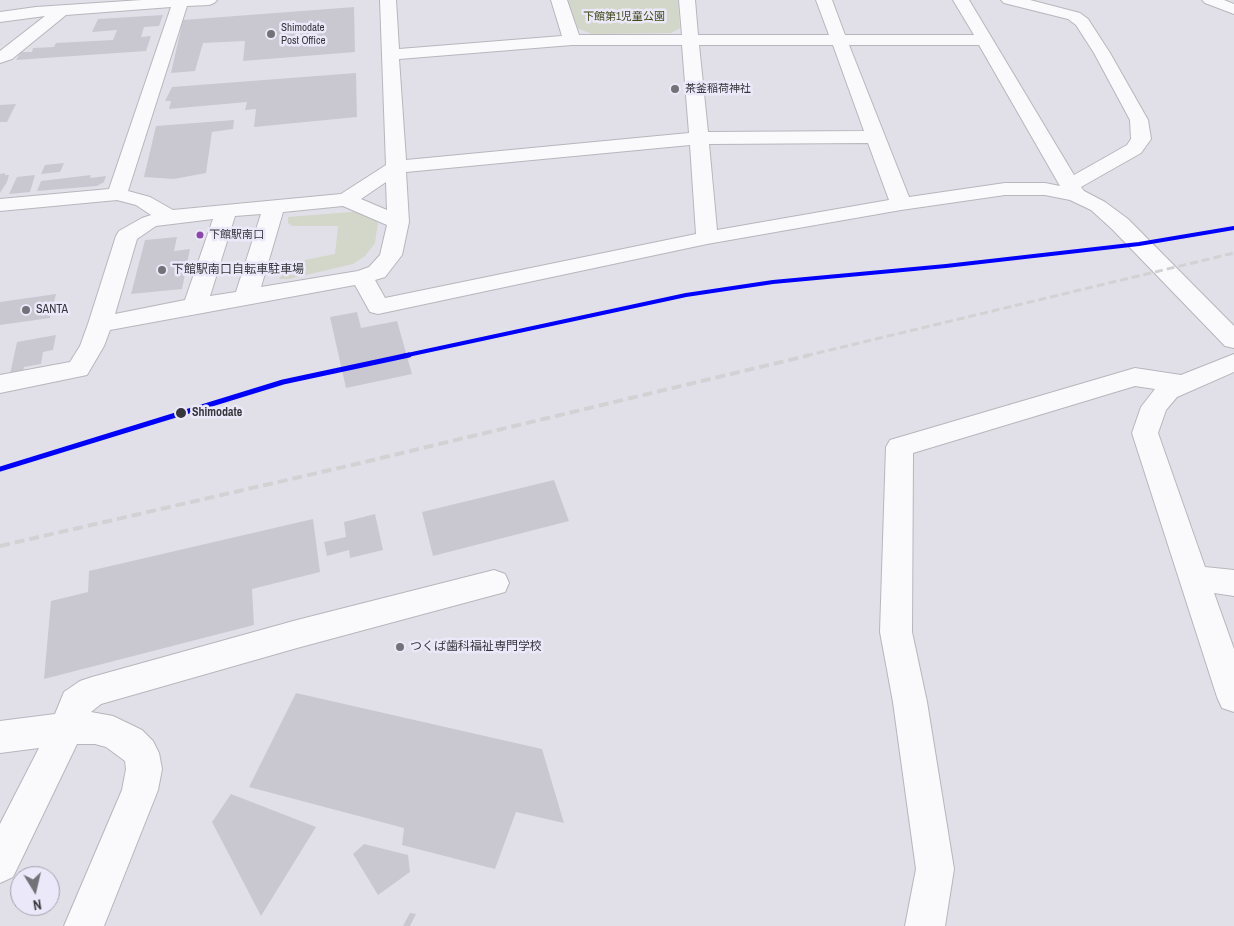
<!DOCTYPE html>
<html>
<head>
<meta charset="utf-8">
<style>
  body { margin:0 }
  #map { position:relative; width:1234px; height:926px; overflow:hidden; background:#e1e0e8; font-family:"Archivo Narrow",sans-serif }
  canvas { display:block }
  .north { position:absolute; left:10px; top:866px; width:50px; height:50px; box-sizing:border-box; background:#ebe9f9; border:1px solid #a3a1ad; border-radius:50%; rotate:171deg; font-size:14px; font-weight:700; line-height:20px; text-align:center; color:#36363c }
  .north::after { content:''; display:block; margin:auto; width:18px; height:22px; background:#727278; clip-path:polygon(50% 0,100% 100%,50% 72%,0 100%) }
</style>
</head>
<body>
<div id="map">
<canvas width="1234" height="926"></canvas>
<div class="north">N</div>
</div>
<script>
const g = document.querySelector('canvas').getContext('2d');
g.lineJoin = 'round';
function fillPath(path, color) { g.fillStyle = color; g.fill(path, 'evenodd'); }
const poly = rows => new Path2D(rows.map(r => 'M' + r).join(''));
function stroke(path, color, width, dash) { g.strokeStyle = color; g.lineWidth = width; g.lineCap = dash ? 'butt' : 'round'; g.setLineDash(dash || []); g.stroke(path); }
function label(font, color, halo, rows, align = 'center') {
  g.font = font + ' "Archivo Narrow","Noto Sans JP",sans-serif'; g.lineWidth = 5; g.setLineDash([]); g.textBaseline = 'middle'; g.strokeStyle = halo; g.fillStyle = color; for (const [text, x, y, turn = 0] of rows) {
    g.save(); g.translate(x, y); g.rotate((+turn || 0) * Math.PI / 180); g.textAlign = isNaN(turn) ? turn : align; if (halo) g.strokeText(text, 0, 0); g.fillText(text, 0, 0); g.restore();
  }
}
const green = poly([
  [567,0,678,0,680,28,671,33,592,34,577,28],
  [363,211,372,215,378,223,375,243,365,256,353,264,289,279,279,279,288,265,300,261,335,254,338,226,292,226,288,223,288,217]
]);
const building = poly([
  [354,7,355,52,243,61,245,41,203,43,195,71,171,73,183,20],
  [163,15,159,26,144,27,141,37,151,36,146,51,16,60,21,52,32,52,33,48,54,47,56,43,113,40,117,30,92,32,98,19],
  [356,73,357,117,254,127,256,109,245,110,247,102,169,109,171,101,165,101,172,87],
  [16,104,7,122,0,122,0,105],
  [234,120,233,129,212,132,206,173,174,179,144,177,156,126],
  [64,163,60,172,41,174,45,165],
  [5,173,5,175,9,175,7,182,0,193,0,174],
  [35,175,30,192,9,194,17,177],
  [91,175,90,178,106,176,104,182,97,186,37,191,41,181],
  [177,237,174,251,190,249,182,289,131,294,145,240],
  [56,294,50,318,0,325,0,302],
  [357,312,361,328,397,321,412,374,346,388,330,317],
  [56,335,53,350,43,352,41,364,24,367,23,372,10,374,17,342],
  [554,480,569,521,433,556,422,512],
  [375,514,383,550,350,558,349,550,327,556,324,542,346,537,344,522],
  [313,519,320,572,252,589,254,625,44,679,51,601,88,592,89,571],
  [296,693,542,749,564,823,516,812,495,869,402,845,404,828,249,787],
  [231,794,316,827,261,916,212,822],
  [364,844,408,855,410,872,378,895,353,854],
  [410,913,416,914,410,926,403,926]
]);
const minor = poly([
  [142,0,217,0,214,3,209,5,187,6,128,191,150,197,173,210,341,194,386,165,380,0,396,0,399,49,562,36,551,0,567,0,579,35,682,35,679,0,695,0,698,35,829,35,816,0,832,0,845,35,974,35,953,0,969,0,1074,175,1127,145,1131,139,1130,120,1094,53,1076,25,1068,19,1004,3,1001,0,1030,0,1080,13,1088,19,1110,53,1148,120,1151,139,1141,153,1081,187,1084,191,1105,202,1128,219,1234,326,1234,348,1225,346,1112,229,1091,210,1070,200,1045,195,1005,195,901,210,707,244,378,314,370,312,355,285,110,330,104,346,87,375,0,393,0,375,70,362,80,346,88,324,116,236,119,231,142,218,151,215,136,205,117,200,0,211,0,199,109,189,171,7,66,15,12,59,0,63,0,51,45,16,0,22,0,12,36,7,142,0],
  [572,45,682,45,689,133,406,160,399,59,572,45],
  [699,45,833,45,864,131,708,132,699,45],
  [849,45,979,45,1060,186,1045,183,1005,183,909,197,849,45],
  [868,143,889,200,717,230,709,144,868,143],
  [690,145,696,234,385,298,375,280,385,277,402,255,409,222,406,172,690,145],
  [386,182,387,210,361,199,386,182],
  [343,206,387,225,380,255,369,267,358,271,261,287,283,212,343,206],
  [261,214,236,292,210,296,235,216,261,214],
  [213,219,185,300,115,314,137,239,156,226,213,219],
  [1202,0,1224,0,1234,4,1234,14,1205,3,1202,0],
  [1234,354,1234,372,1177,397,1166,410,1158,433,1205,567,1234,570,1234,596,1214,593,1234,649,1234,712,1222,708,1217,697,1132,433,1141,407,1155,389,1135,386,913,453,912,632,927,702,954,869,945,926,905,926,916,869,893,702,880,632,886,447,890,440,1135,368,1181,375,1234,354],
  [494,570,505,574,509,583,505,592,297,648,101,704,91,712,113,716,142,730,153,741,159,753,162,769,158,790,104,926,64,926,122,790,126,769,125,761,106,747,95,744,77,744,13,877,0,883,0,824,39,748,0,753,0,721,55,714,64,692,80,681,92,677,297,620,494,570]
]);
const railFar1 = poly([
  [805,356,1234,253]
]);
const rail = poly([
  [0,546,352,465,810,355]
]);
const rail1Far1 = poly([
  [403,356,686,295,773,282,946,266,1139,244,1234,228]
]);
const rail1 = poly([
  [0,469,283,382,409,355]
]);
const markers = [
  [271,34,5,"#727278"],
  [675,89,5,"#727278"],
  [200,235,4.5,"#8e44ad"],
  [162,270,5,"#727278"],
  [26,310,5,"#727278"],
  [181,413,6,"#36363c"],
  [400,647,5,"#727278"]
];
const farParknames = [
  ["下館第1児童公園",624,17]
];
const farPoinames = [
  ["Shimodate",281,28],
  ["Post Office",281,41],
  ["茶釜稲荷神社",685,89]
];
const busNames = [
  ["下館駅南口",209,235]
];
const poiNames = [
  ["下館駅南口自転車駐車場",172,270],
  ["SANTA",36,310],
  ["つくば歯科福祉専門学校",410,647]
];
const stopNames = [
  ["Shimodate",192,413]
];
fillPath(green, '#d3d7ca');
fillPath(building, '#c9c8d1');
stroke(minor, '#b7b6bd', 2);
fillPath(minor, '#fafafc');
stroke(railFar1, '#d2d2d4', 3, [8, 4]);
stroke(rail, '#d2d2d4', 4, [10, 5]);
stroke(rail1Far1, '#00f', 4);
stroke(rail1, '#00f', 5);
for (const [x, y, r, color] of markers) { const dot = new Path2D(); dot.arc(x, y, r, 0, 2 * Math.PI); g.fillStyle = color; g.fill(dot); stroke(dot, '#ebe9f9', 2); }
label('11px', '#414916', '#ebe9f9', farParknames);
label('11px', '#36363c', '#ebe9f9', farPoinames, 'left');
label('11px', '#36363c', '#ebe9f9', busNames, 'left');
label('12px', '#36363c', '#ebe9f9', poiNames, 'left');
label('bold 12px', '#36363c', '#ebe9f9', stopNames, 'left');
</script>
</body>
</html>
